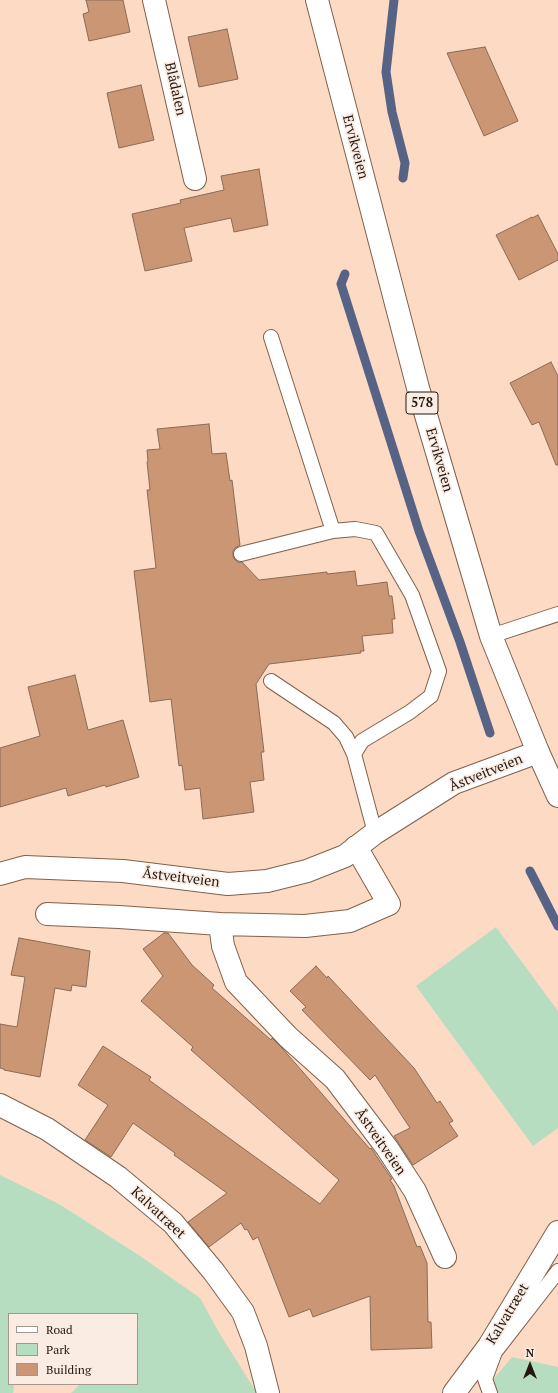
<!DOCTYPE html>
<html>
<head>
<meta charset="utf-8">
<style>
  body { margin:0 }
  #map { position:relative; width:558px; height:1393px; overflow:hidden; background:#fddac3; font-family:"PT Serif",serif }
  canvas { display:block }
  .legend { position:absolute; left:8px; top:1313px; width:130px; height:72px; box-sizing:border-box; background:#faece3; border:1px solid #a4978e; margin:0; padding:5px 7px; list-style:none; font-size:12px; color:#23170f }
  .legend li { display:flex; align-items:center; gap:8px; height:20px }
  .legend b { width:20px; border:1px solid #a4978e }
  .north { position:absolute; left:510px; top:1345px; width:40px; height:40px; -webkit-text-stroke:3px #faece3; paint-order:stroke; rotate:0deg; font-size:11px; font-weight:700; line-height:16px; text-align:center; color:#23170f }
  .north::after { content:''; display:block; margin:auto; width:14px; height:18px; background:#23170f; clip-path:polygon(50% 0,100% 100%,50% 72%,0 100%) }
</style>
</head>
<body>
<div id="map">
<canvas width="558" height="1393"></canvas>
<ul class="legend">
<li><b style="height:5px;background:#fff"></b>Road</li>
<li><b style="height:11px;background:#b6ddbf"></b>Park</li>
<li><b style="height:11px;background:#cb9673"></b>Building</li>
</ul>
<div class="north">N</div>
</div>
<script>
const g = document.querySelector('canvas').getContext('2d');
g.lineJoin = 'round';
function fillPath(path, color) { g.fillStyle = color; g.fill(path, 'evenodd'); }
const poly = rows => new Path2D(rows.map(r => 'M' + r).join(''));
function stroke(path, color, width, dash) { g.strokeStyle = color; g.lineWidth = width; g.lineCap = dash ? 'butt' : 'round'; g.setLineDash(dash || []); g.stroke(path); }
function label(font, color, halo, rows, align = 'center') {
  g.font = font + ' "PT Serif",serif'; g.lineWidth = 3.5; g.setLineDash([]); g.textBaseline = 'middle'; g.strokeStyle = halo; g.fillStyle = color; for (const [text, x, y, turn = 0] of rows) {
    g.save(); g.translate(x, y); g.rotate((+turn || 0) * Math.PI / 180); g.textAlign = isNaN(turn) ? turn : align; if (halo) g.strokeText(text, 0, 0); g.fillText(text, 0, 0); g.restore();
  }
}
const green = poly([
  [496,927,558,1011,558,1128,533,1146,416,986],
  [0,1175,59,1204,140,1256,200,1298,221,1336,257,1393,71,1393,80,1384,137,1384,137,1327,139,1325,137,1324,137,1314,9,1314,9,1384,14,1384,13,1393,0,1393],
  [512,1357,558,1367,558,1393,482,1393]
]);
const stream = poly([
  [394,0,386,72,392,112,405,163,403,178],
  [345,274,341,284,419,531,460,642,490,733],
  [530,871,558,926]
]);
const building = poly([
  [86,0,123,0,130,32,89,41,83,14,89,12,86,0],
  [227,29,238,79,199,87,188,37,227,29],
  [485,47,518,121,484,136,447,53,485,47],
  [141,85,154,140,119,148,107,93,141,85],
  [259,169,268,225,234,232,231,218,184,228,192,261,145,271,132,214,181,203,180,200,224,190,221,176,259,169],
  [538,215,558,254,558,260,519,280,496,235,532,217,532,218,538,215],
  [551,362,558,376,558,465,556,465,539,422,532,425,510,383,551,362],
  [209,424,212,454,226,453,230,481,232,480,240,545,235,548,233,551,233,556,235,560,238,562,242,562,259,580,327,572,327,574,355,571,357,586,387,582,389,596,392,596,395,619,392,619,393,633,362,636,364,651,360,651,361,653,269,664,256,684,264,752,261,752,264,780,250,782,254,812,203,819,200,788,185,790,182,765,179,766,171,699,150,702,134,571,156,568,147,490,150,490,147,462,148,461,147,450,160,449,157,429,209,424],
  [75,675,88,730,123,720,139,777,106,787,105,785,68,796,66,788,0,807,0,748,40,736,28,687,75,675],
  [164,933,168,933,192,965,214,985,212,988,271,1040,272,1038,282,1048,370,1149,371,1148,392,1179,390,1180,394,1186,417,1247,420,1246,427,1263,428,1322,431,1322,432,1348,371,1350,370,1296,313,1317,310,1309,289,1317,258,1237,253,1240,247,1229,245,1230,241,1223,209,1247,188,1222,227,1193,174,1155,175,1153,133,1123,111,1157,85,1140,108,1105,78,1085,103,1046,151,1077,149,1080,320,1204,339,1180,191,1050,193,1047,141,1001,163,976,143,949,164,933],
  [19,938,90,951,86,987,72,985,71,991,55,988,40,1077,4,1070,4,1069,0,1068,0,1024,17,1027,25,977,11,975,19,938],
  [316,966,327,978,328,976,414,1068,437,1103,440,1101,453,1121,449,1123,458,1136,413,1165,394,1136,410,1128,375,1075,370,1080,302,1010,306,1007,290,991,316,966]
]);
const service = poly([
  [271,337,333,531,355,529,376,533,412,595,439,671,431,696,410,712,362,741,354,754,375,833],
  [241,554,333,531],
  [491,636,558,614],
  [271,681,334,723,346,737,354,754],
  [490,1393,485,1379,495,1352,558,1271]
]);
const minor = poly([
  [154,0,195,179],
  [356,847,389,904,350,921,305,926,220,924,223,946,236,982,288,1037,335,1079,387,1148,415,1191,445,1257],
  [47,914,119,917,220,924],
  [0,1105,47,1129,118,1177,173,1223,214,1272,243,1312,256,1346,268,1393],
  [454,1393,489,1346,558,1232]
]);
const tertiary = poly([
  [0,874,25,867,123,871,228,884,267,881,307,871,345,856,375,833,454,783,538,752]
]);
const primary = poly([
  [317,0,418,388,491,636,538,752,558,796]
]);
const shields = [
  [422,403,32]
];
const shieldNames = [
  ["578",422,403]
];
const streetNames = [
  ["Blådalen",175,89,77],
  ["Ervikveien",355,147,75],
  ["Ervikveien",439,460,74],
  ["Åstveitveien",486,773,-22],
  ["Åstveitveien",181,878,7],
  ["Åstveitveien",380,1142,55],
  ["Kalvatræet",158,1213,43],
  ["Kalvatræet",508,1314,-59]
];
fillPath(green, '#b6ddbf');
stroke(stream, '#576384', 9);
fillPath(building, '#cb9673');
stroke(building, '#8a6b57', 1);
stroke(service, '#7f614d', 16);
stroke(minor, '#7f614d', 24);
stroke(tertiary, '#7f614d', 24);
stroke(primary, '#7f614d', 24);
stroke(service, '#fff', 14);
stroke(minor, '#fff', 22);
stroke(tertiary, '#fff', 22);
stroke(primary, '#fff', 22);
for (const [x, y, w] of shields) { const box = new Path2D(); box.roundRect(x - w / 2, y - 11, w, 22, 3); g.fillStyle = '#faece3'; g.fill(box); stroke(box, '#23170f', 1); }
label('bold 13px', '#23170f', null, shieldNames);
label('14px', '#23170f', '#faece3', streetNames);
</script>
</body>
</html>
